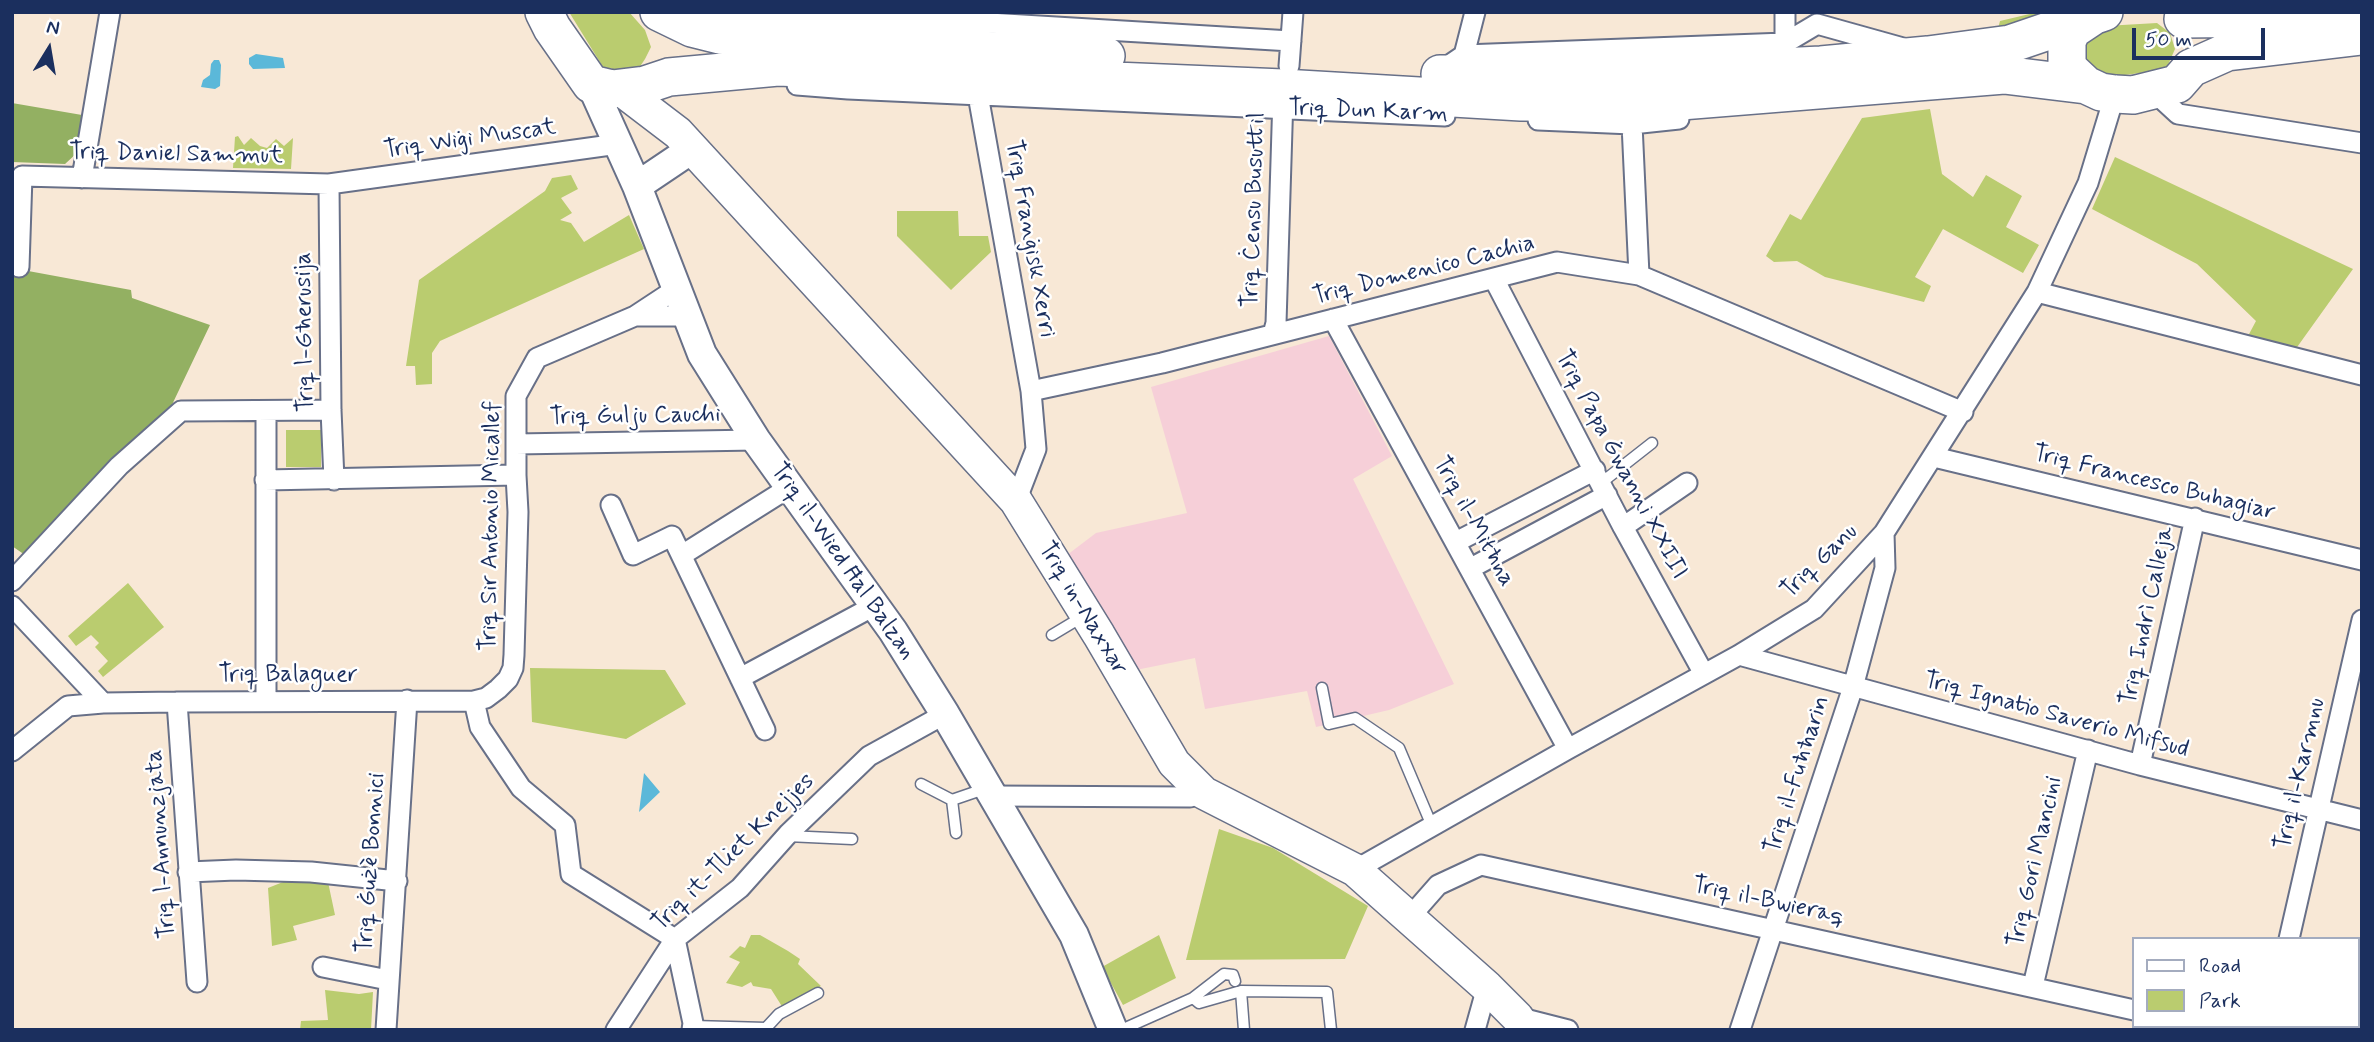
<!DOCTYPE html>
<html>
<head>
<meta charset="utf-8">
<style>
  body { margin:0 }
  #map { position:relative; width:2374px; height:1042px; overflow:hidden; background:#f8e8d6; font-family:Mynerve,sans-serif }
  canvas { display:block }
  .frame { position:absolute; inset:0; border:14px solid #1b2f5e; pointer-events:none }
  .legend { position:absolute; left:2132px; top:937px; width:228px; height:91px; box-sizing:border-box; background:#fff; border:2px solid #a4acbf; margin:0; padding:9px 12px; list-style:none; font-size:21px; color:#1b2f5e }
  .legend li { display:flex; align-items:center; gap:14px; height:35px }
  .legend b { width:35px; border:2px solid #a4acbf }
  .north { position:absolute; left:14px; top:14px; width:70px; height:70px; -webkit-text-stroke:5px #fff; paint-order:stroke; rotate:11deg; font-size:19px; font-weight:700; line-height:28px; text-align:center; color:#1b2f5e }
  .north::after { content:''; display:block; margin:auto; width:24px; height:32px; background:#1b2f5e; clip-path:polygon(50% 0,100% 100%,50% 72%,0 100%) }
  .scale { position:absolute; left:2132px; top:28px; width:133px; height:32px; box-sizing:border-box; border:4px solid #1b2f5e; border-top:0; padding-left:9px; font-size:21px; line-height:24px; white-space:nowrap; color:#1b2f5e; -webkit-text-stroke:5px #fff; paint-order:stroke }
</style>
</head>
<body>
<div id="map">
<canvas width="2374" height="1042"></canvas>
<div class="frame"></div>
<ul class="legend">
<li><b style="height:9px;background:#fff"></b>Road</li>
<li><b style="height:19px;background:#bacc6f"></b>Park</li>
</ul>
<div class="north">N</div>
<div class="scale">50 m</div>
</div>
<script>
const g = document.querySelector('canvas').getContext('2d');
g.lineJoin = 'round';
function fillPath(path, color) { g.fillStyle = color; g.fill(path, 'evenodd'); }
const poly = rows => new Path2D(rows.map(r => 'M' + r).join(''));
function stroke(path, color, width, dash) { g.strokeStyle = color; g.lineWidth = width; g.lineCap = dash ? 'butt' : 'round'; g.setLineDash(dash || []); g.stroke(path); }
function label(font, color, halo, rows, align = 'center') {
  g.font = font + ' Mynerve,sans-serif'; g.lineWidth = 5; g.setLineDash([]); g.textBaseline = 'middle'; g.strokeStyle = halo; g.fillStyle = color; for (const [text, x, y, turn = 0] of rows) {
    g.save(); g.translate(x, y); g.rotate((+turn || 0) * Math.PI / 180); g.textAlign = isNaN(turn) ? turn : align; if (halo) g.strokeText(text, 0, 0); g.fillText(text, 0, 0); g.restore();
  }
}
const built = poly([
  [1329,336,1392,456,1353,479,1454,684,1389,710,1316,727,1307,691,1205,709,1195,658,1131,671,1067,555,1096,533,1187,513,1151,387]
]);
const green = poly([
  [569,12,629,12,645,30,651,47,645,59,639,68,623,71,603,67],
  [2038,12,2055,12,1996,36,2000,21],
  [2157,23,2170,33,2175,49,2168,65,2162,70,2110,77,2087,70,2081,46,2105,26],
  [1930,109,1942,174,1973,197,1986,175,2022,196,2006,227,2039,245,2023,273,1943,229,1915,277,1931,286,1924,302,1825,277,1797,261,1774,262,1766,256,1790,214,1801,220,1862,118],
  [238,136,244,145,251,138,260,146,267,148,276,139,284,146,293,138,291,169,233,168,235,137],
  [2115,157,2353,269,2295,350,2248,336,2256,321,2197,264,2092,209],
  [571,175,578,189,561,198,572,213,560,220,571,223,584,242,629,215,644,249,440,341,432,353,432,384,416,385,415,366,406,366,419,280,545,191,552,178],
  [897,211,958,211,959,236,988,236,991,252,951,290,897,236],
  [286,430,321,430,321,467,286,467],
  [128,583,164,627,103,677,98,671,108,661,95,647,99,643,91,635,76,646,68,636],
  [530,668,665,670,686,704,626,739,532,722],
  [1219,829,1273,848,1368,906,1345,959,1186,960],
  [283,882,328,882,335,915,293,926,297,940,272,946,268,888],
  [751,935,760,935,788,951,800,959,798,964,821,986,783,1008,771,989,753,986,751,982,742,987,726,983,740,962,729,957,740,946,745,948],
  [1159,935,1176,978,1123,1005,1102,967],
  [325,990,359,994,373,992,371,1030,300,1030,301,1021,328,1020]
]);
const forest = poly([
  [12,103,82,115,78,152,65,164,12,162],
  [12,268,131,290,132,298,210,325,169,411,25,555,12,546]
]);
const water = poly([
  [256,54,283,58,285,68,253,69,249,64,249,58],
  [214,60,219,60,221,65,220,86,215,89,201,87,203,80,210,75,211,64],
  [644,773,660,792,639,812]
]);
const lane = poly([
  [1601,483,1652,443],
  [1052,635,1082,617],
  [1322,688,1329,724,1355,718,1399,748,1432,826],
  [921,784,952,800,956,833],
  [952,800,987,788],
  [787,836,852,839],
  [1235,981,1233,975,1224,974,1193,998,1199,1003,1241,991,1327,992,1331,1030],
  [1241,991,1244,1030],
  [693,1026,766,1028,779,1014,818,993],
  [1121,1030,1193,998]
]);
const street = poly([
  [1785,12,1785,43],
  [706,15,716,17,972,22,1291,41],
  [1464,55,1475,12],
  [1289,66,1293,12],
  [1442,70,1464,55,1785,43,1817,24,1903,48],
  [797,85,848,89,1445,116],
  [2153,91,2178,114,2362,143],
  [978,95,1031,391,1036,449,1016,501],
  [1538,120,1632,124,1679,119],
  [1632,124,1639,275],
  [82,178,110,12],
  [329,184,331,410,334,480],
  [19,267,22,176,329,184,618,144],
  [1494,279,1623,527,1704,674],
  [2037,292,2362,375],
  [636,316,686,316],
  [1333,319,1568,749],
  [1273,334,1276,323,1283,96],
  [1031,391,1162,363,1557,262,1639,275,1963,412],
  [266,411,266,701],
  [516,444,756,440],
  [1934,457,2362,560],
  [265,480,516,475],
  [611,505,633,555,672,536,765,730],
  [1623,527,1687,483],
  [1456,542,1595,470],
  [682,555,790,487],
  [1471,568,1607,495],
  [12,581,119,466,181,411,331,410],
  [12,606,103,703],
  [1739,655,2140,765,2362,820],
  [740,678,874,606],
  [474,701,480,727,521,788,565,825,571,874,675,939,693,1023,692,1030],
  [177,702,197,982],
  [12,751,68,706,103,703,177,702,474,701,486,698,498,689,508,679,513,668,514,655,518,512,516,475,516,396,537,358,635,316,676,289],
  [2140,765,2195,518],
  [992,796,1190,797,1204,793],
  [1355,870,1568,749,1739,655,1814,609,1884,533,2037,292,2088,183,2115,94],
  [188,872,236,870,311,872,397,881],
  [1409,918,1438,885,1481,865,2134,1010],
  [2289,939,2362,620],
  [323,967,388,980],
  [2033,986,2088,750],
  [1517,1017,1568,1030],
  [2204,1026,2219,1030],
  [386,1030,407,700],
  [616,1030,675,939,740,888,789,833,869,756,945,714],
  [1475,1030,1487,987],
  [1740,1030,1853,687,1885,568,1884,533],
  [2269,1030,2270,1026]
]);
const secondary = poly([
  [971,12,974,49],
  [591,84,637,186,702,354,756,440,893,631,945,714,1074,935,1113,1030],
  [637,186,692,149]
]);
const primary = poly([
  [619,88,678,133,1016,501,1099,635,1174,763,1204,793,1355,870,1487,987,1517,1017,1526,1030]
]);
const highway = poly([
  [544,12,552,28,591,84,612,89,645,85,669,77,778,67,1283,88,1521,102,1656,103,2004,75,2086,85],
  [659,12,692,28,720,35,848,44,1106,56],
  [2093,16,2072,30,2067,41,2067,62,2070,70,2086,85,2101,92,2115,94,2133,95,2177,84,2191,68,2227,52,2362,36],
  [2183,19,2276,18,2347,13],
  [1440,74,1616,75,1821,65,1928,55,2010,44,2104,12]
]);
const streetNames = [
  ["Triq Dun Karm",1368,112,2],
  ["Triq Wiġi Muscat",470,140,-8],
  ["Triq Daniel Sammut",176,155,1],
  ["Triq Ċensu Busuttil",1255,210,-88],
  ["Triq Franġisk Xerri",1029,239,80],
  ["Triq Domenico Cachia",1424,271,-14],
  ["Triq l-Għerusija",306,332,-91],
  ["Triq Ġulju Cauchi",635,417,-1],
  ["Triq Papa Ġwanni XXIII",1620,465,62],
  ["Triq Francesco Buhagiar",2154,484,14],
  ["Triq il-Mitħna",1473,522,61],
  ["Triq Sir Antonio Micallef",492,526,-89],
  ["Triq il-Wied Ħal Balzan",842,562,55],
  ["Triq Ganu",1820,562,-44],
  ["Triq in-Naxxar",1082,609,59],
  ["Triq Indrì Calleja",2148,616,-78],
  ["Triq Balaguer",288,676],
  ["Triq Ignatio Saverio Mifsud",2056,716,15],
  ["Triq il-Karmnu",2301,774,-77],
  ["Triq il-Fuħħarin",1798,775,-72],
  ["Triq l-Annunzjata",162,844,-94],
  ["Triq it-Tliet Knejjes",734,853,-44],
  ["Triq Gori Mancini",2036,862,-77],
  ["Triq Ġużè Bonnici",372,863,-86],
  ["Triq il-Bwieraq",1768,902,12]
];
fillPath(built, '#f6cfd8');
fillPath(green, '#bacc6f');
fillPath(forest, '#93b062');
fillPath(water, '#5bb8d9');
stroke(lane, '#687088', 13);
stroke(street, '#687088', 23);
stroke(secondary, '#687088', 32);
stroke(primary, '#687088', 35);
stroke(highway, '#687088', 40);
stroke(lane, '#fff', 10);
stroke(street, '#fff', 19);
stroke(secondary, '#fff', 28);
stroke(primary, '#fff', 32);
stroke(highway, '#fff', 37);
label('24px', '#1b2f5e', '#fff', streetNames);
</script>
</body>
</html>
